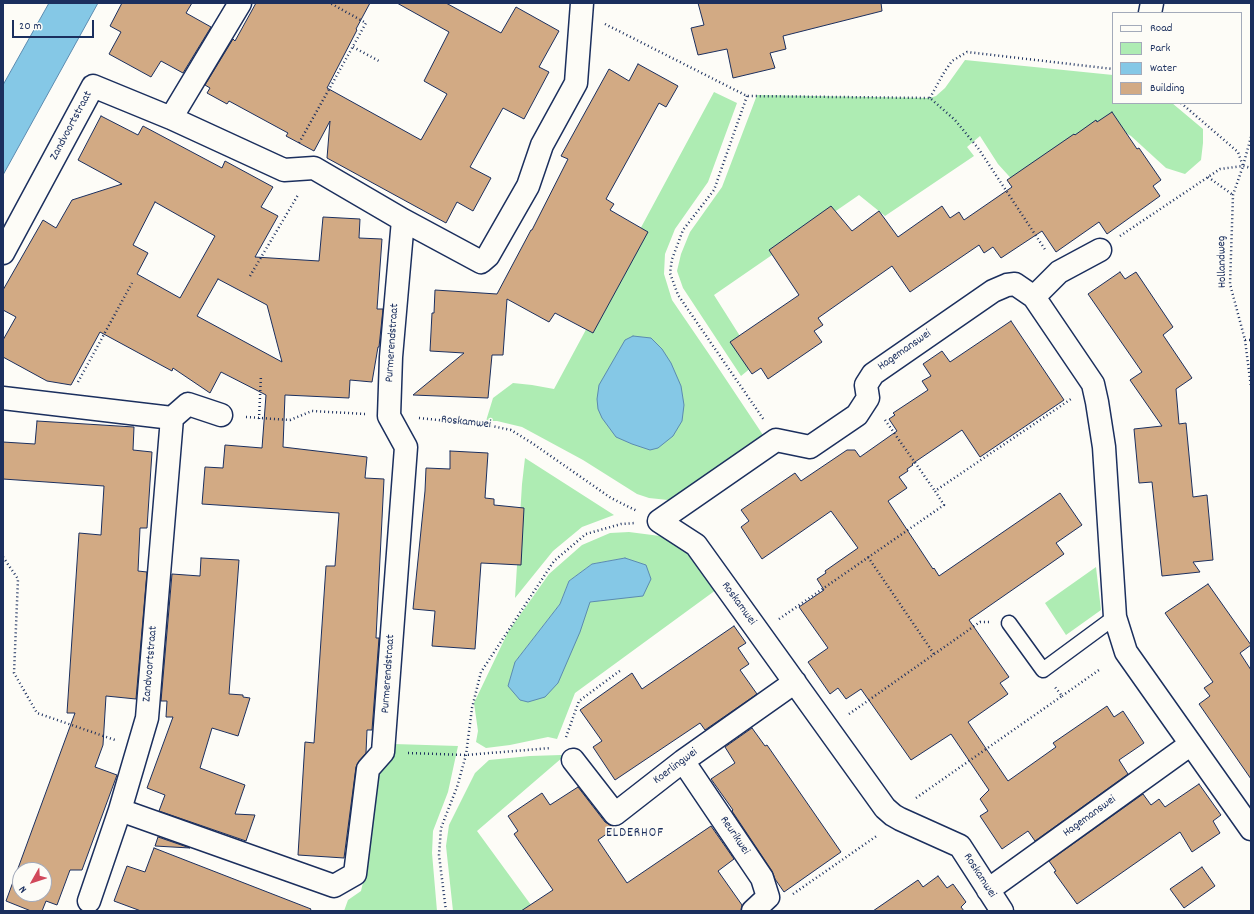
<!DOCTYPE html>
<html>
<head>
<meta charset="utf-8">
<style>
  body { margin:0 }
  #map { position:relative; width:1254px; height:914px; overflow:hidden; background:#fdfcf7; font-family:Dekko,sans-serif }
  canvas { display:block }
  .frame { position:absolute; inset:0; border:4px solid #1b2f5e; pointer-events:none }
  .legend { position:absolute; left:1112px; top:12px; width:130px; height:92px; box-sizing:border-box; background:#fdfcf7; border:1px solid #a3aaba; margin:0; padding:5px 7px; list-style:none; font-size:12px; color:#1b2f5e }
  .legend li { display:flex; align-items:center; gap:8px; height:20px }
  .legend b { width:20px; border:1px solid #a3aaba }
  .north { position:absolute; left:12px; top:862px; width:40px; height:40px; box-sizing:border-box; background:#fdfcf7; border:1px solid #a3aaba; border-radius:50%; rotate:231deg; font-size:11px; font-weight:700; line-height:16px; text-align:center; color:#1b2f5e }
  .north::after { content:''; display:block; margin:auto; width:14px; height:18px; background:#d1495b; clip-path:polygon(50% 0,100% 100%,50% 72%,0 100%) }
  .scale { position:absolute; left:12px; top:20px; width:82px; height:18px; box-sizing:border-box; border:2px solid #1b2f5e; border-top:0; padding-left:5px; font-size:12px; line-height:14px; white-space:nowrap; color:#1b2f5e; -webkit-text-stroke:3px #fdfcf7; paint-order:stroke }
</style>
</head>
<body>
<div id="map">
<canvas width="1254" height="914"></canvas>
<div class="frame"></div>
<ul class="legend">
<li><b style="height:5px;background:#fdfcf7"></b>Road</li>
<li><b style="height:11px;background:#aeecb3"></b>Park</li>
<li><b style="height:11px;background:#85c8e6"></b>Water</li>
<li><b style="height:11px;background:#d2aa84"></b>Building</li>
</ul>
<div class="north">N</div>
<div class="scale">20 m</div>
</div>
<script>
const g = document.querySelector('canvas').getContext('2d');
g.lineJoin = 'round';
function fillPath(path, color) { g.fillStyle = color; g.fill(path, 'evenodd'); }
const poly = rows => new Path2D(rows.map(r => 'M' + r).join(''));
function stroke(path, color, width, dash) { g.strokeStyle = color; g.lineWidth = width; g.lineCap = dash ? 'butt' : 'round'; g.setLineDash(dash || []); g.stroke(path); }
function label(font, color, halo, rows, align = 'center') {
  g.font = font + ' Dekko,sans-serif'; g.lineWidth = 3.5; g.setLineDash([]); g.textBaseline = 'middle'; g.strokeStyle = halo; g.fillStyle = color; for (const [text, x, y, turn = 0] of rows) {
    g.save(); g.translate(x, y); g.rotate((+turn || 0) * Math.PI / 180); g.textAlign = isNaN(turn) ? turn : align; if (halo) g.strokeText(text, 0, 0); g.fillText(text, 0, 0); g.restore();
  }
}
const green = poly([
  [965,60,1113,75,1113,103,1172,103,1203,129,1203,143,1201,160,1185,174,1166,168,1131,136,1111,124,1017,185,998,164,980,136,967,147,974,156,885,216,859,195,714,295,757,363,741,376,683,288,677,271,681,254,690,232,722,187,757,95,930,98,936,96,945,88],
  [714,92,737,103,708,182,675,229,665,254,664,274,672,300,713,360,763,435,684,492,668,500,649,498,637,494,583,460,522,427,497,421,486,421,493,398,513,383,532,385,554,389],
  [525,458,614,515,582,527,553,551,515,598,522,484],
  [629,532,660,536,683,548,705,567,720,587,575,693,557,739,548,737,510,745,486,748,476,742,478,731,474,703,508,632,549,574,582,545,610,533],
  [625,558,614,598,590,602,515,662,560,604,569,581,592,564],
  [1096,567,1101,610,1066,635,1045,603],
  [394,744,458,746,448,792,433,831,432,853,437,911,344,911,348,900,361,891,366,869,374,780,392,760],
  [561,755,563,757,477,831,531,905,523,911,453,911,446,846,449,825,475,773,489,760,530,756]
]);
const water = poly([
  [49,3,98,3,3,175,3,85,49,3],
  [633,336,651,338,662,349,671,363,681,386,684,405,682,421,673,436,658,448,650,450,632,444,616,437,602,418,598,409,597,399,599,385,625,340,633,336],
  [625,558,646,565,651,579,643,596,590,602,580,632,558,683,545,697,528,702,520,700,508,686,515,662,560,604,569,581,592,564,625,558]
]);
const building = poly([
  [122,3,192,3,186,13,211,27,183,73,161,61,151,77,109,54,121,32,110,26,122,3],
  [256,3,370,3,356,29,357,30,327,88,421,140,447,94,424,81,449,32,397,3,446,3,501,33,516,7,559,31,539,67,549,72,524,119,503,108,470,167,491,178,473,211,457,202,446,223,327,158,330,121,314,151,286,136,288,133,229,101,227,104,207,93,210,88,205,85,233,39,235,41,256,3],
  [698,3,881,3,882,11,783,36,786,49,770,53,775,68,733,78,727,49,698,55,691,28,704,25,698,3],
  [638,64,678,86,666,107,659,103,606,199,614,204,610,210,648,232,593,333,555,313,549,322,507,299,503,355,492,355,488,398,413,395,464,353,430,351,432,313,434,313,435,290,497,294,531,230,532,230,568,159,561,156,609,69,629,81,638,64],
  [1112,112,1137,149,1139,148,1161,180,1153,186,1160,196,1107,234,1099,222,1056,252,1042,231,1001,258,993,247,984,253,979,245,910,292,892,266,818,318,823,325,814,331,822,342,768,379,761,368,752,374,730,342,799,295,769,250,831,206,852,231,879,211,898,237,942,206,950,218,959,212,964,220,1012,187,1007,180,1074,134,1075,135,1096,120,1097,122,1112,112],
  [101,116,138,135,143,126,222,168,225,161,273,187,261,207,278,216,255,257,319,261,323,217,360,219,359,238,382,239,377,309,383,309,379,347,378,347,372,382,350,380,349,398,285,395,283,447,367,457,365,478,384,479,376,638,379,638,372,730,367,730,366,753,359,761,356,767,344,858,298,855,305,742,314,743,326,566,335,566,339,513,202,504,205,467,223,468,225,445,262,448,266,395,221,372,210,393,173,368,172,371,100,332,71,385,47,381,3,357,3,340,16,317,3,310,3,290,43,220,56,228,72,200,122,184,78,160,101,116],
  [155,202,215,236,180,298,137,274,148,253,133,245,155,202],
  [218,279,267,305,282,362,197,316,218,279],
  [1120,272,1125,279,1136,272,1173,327,1163,335,1192,378,1176,389,1179,424,1186,423,1193,497,1207,495,1213,560,1193,562,1200,572,1162,576,1152,482,1139,483,1134,429,1162,426,1130,380,1142,372,1088,294,1120,272],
  [1011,321,1064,400,980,457,962,430,912,464,913,465,907,469,908,471,899,477,907,488,888,501,933,569,934,568,939,576,1060,493,1082,525,1056,543,1064,554,969,620,1009,677,1000,683,1008,694,968,722,1008,781,1056,747,1053,743,1107,706,1114,717,1123,711,1144,743,1119,760,1128,774,1035,841,1028,831,1002,849,980,816,988,811,980,799,989,790,951,734,911,760,861,689,846,699,838,688,830,694,808,662,828,648,799,607,824,590,817,579,826,573,825,571,858,548,831,511,762,559,741,527,749,521,741,510,795,473,801,481,847,450,855,450,860,457,897,431,889,419,895,415,893,413,928,390,922,381,931,376,923,364,942,351,950,362,1011,321],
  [37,421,134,427,133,450,152,452,147,528,140,528,138,571,147,572,136,699,106,696,103,745,95,767,117,775,82,870,70,870,57,905,46,901,42,911,31,911,6,901,75,713,67,713,79,533,101,535,104,486,3,479,3,442,35,444,37,421],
  [20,870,44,870,44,894,20,894,20,870],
  [450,451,488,453,485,498,494,499,494,505,524,508,521,565,481,563,475,649,432,646,435,611,413,609,425,491,426,468,450,469,450,451],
  [201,558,239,560,229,694,243,695,243,697,250,698,238,736,212,728,200,768,245,785,235,814,255,815,246,841,159,811,165,795,147,788,173,717,166,717,167,701,161,701,172,574,200,576,201,558],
  [1208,584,1251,645,1240,653,1251,670,1251,779,1199,704,1210,696,1204,688,1213,682,1165,613,1208,584],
  [734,626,746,643,738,648,749,664,740,670,757,694,705,730,700,723,615,780,593,747,602,741,580,710,632,673,642,689,734,626],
  [752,728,765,746,767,745,841,852,784,892,775,879,772,871,732,811,733,810,711,779,735,763,725,747,752,728],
  [1199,784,1221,815,1213,821,1220,833,1192,852,1180,832,1077,904,1054,872,1056,871,1049,861,1143,794,1151,805,1159,799,1165,807,1199,784],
  [578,787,605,822,610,825,614,826,615,828,598,840,627,883,711,826,734,859,718,871,742,905,741,911,521,911,553,890,514,834,518,831,508,816,542,793,550,805,578,787],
  [158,837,190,848,155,846,158,837],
  [154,848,311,909,310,911,141,911,114,901,127,866,145,872,154,848],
  [1202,867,1215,886,1184,908,1170,889,1202,867],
  [938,876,947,888,953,884,966,902,961,907,964,911,873,911,918,880,923,887,938,876]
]);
const path = poly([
  [605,24,747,96,930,98,955,120,978,148,1046,251],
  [353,47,379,61],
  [747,96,714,190,683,230,672,259,670,273,678,295,764,420],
  [930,98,943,74,952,61,967,52,1113,69],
  [1181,103,1238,152,1243,166],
  [1251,137,1243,166,1233,195,1230,284,1245,340,1251,387],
  [299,143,366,23,330,3],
  [1208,177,1233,195],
  [1120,236,1220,169,1243,166,1251,168],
  [250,276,298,195],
  [1245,340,1251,340],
  [78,382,132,283],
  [246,417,290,420,312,411,365,414],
  [419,418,487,425,511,430,532,443,611,498,637,511],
  [259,419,261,375],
  [885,420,935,491],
  [3,557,18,579,14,673,37,713,115,740],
  [868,557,934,654],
  [779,619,944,505,935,491,1071,399],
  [1062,696,1099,670],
  [849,714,980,622,989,622],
  [566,737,579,701,621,670],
  [408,753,466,755,551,748],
  [916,798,1062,696,1055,687],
  [793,894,878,835],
  [446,911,439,855,441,828,457,787,466,755,472,708,481,672,554,561,586,534,621,524,635,523]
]);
const lane = poly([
  [1009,623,1043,670,1115,617]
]);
const street = poly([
  [1150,13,1152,3],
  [171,118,284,170,314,168,403,220],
  [3,253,93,86,171,118,240,3],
  [1034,297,1059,272,1100,250],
  [3,398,172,418,147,718,120,810,89,901],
  [172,418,188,404,221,415],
  [573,760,615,814,683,761,795,682],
  [683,761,762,878,768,897,753,911],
  [120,810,334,886,355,874,368,769,383,752,406,447,389,416,391,357,403,220,481,262,488,256,528,186,542,145,576,83,582,3],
  [988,890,1191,744],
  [1002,911,960,846,900,819,893,815,885,808,696,545,659,521,776,440,810,447,857,415,868,398,866,385,873,374,993,291,1007,285,1015,284,1034,297,1093,384,1097,402,1104,447,1115,617,1126,652,1251,829]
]);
const streetNames = [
  ["Zandvoortstraat",72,126,-62],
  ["Hollandweg",1223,262,-91],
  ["Purmerendstraat",393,343,-86],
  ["Hagemanswei",905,351,-35],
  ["Roskamwei",466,423,6],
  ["Roskamwei",738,604,54],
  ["Zandvoortstraat",151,664,-85],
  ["Purmerendstraat",389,674,-86],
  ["Koerlingwei",676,767,-37],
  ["Hagemanswei",1090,817,-36],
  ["Reurikwei",734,836,56],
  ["Roskamwei",979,876,57]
];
const neighbourhoodNames = [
  ["ELDERHOF",635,834]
];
fillPath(green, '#aeecb3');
fillPath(water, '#85c8e6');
stroke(water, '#5b8bb0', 1);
fillPath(building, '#d2aa84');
stroke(building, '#1b2f5e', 1);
stroke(lane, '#1b2f5e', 17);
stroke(street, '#1b2f5e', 25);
stroke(path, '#1b2f5e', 2.5, [1, 3]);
stroke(lane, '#fdfcf7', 14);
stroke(street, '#fdfcf7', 22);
label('12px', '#1b2f5e', '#fdfcf7', streetNames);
g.letterSpacing = '1px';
label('13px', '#1b2f5e', '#fdfcf7', neighbourhoodNames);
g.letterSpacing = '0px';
</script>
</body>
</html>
